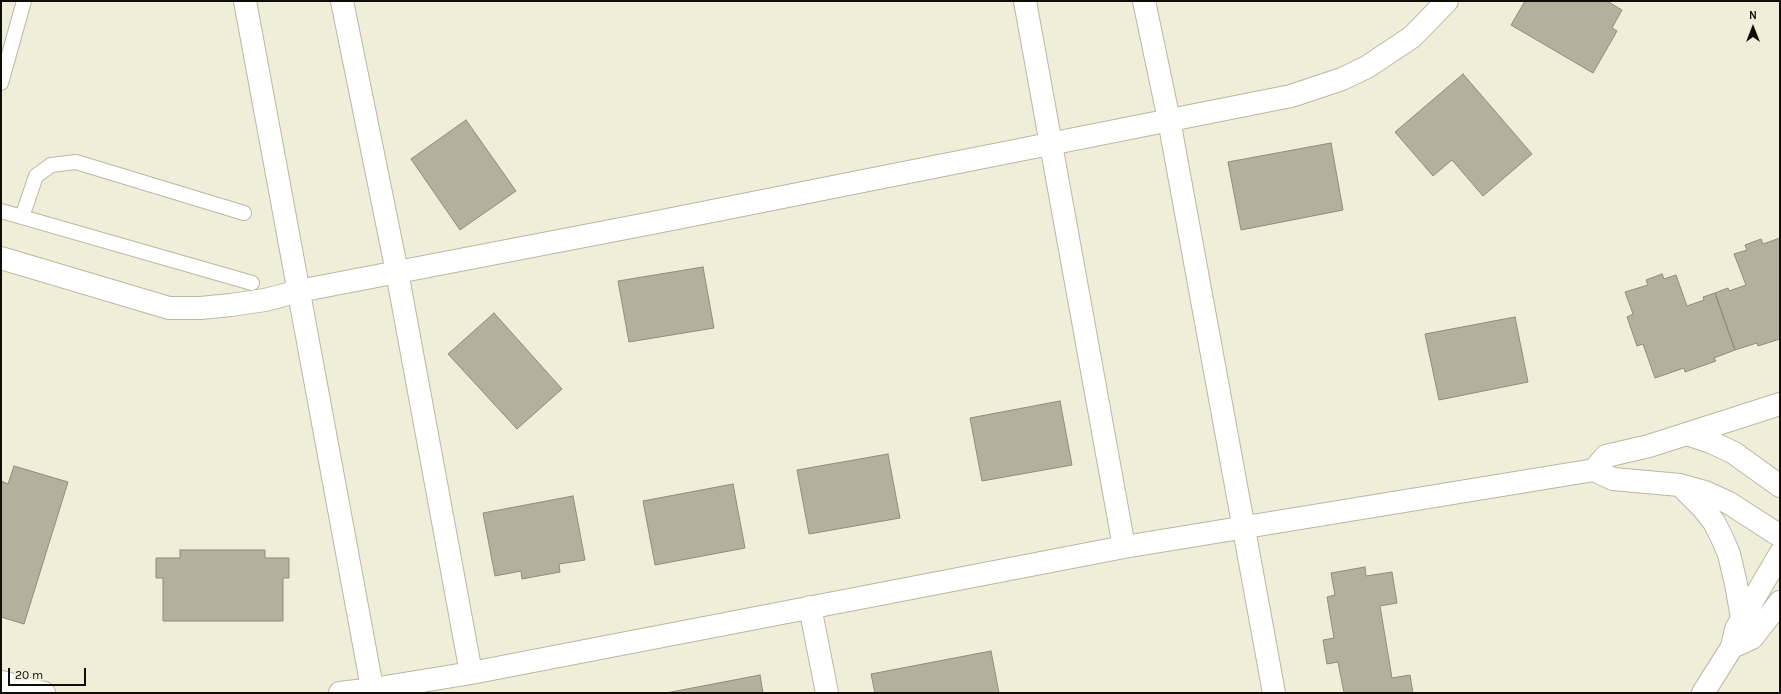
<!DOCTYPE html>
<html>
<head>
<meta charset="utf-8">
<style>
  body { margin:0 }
  #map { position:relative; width:1781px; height:694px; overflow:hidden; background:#efeed9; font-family:Karla,sans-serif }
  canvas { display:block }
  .frame { position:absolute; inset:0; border:2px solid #0e0e07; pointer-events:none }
  .north { position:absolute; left:1733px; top:8px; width:40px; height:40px; -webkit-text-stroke:3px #efeed9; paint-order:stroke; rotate:0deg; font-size:11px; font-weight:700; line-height:16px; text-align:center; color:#0e0e07 }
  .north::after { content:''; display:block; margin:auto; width:14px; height:18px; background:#0e0e07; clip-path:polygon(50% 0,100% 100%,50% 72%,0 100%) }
  .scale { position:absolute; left:8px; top:668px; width:78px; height:18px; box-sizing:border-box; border:2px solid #0e0e07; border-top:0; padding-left:5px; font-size:12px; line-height:14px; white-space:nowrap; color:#0e0e07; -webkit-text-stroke:3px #efeed9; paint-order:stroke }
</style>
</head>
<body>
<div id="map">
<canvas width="1781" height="694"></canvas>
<div class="frame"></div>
<div class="north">N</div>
<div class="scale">20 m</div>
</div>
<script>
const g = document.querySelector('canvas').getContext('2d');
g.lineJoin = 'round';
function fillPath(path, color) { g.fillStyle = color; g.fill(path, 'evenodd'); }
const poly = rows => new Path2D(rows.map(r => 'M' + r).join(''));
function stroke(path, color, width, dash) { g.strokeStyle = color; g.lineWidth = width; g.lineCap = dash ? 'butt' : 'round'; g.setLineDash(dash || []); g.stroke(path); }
const building = poly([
  [1525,1,1607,1,1622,10,1612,28,1617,31,1593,73,1511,25,1525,1],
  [1463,74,1532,154,1483,196,1452,160,1433,176,1395,132,1463,74],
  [466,120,516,191,460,230,411,159,466,120],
  [1331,143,1343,210,1241,230,1228,162,1331,143],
  [1780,238,1780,339,1758,346,1757,343,1735,350,1715,293,1728,288,1729,291,1746,285,1734,254,1747,250,1745,245,1761,239,1763,244,1780,238],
  [703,267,714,328,629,342,618,281,703,267],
  [1662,274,1664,279,1676,275,1687,306,1704,300,1703,297,1715,293,1735,350,1714,358,1716,361,1685,372,1684,368,1655,378,1643,344,1637,346,1627,317,1633,314,1625,292,1648,285,1646,280,1662,274],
  [494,313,562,389,517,429,448,354,494,313],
  [1515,317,1528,382,1439,400,1425,334,1515,317],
  [1060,401,1072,465,982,481,970,418,1060,401],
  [888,454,900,518,809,534,797,470,888,454],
  [14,466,68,482,24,624,1,617,1,481,8,484,14,466],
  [733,484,745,548,655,565,643,501,733,484],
  [573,496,585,560,559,564,560,572,522,579,521,571,495,576,483,513,573,496],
  [180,550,265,550,265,558,289,558,289,578,283,578,283,621,163,621,163,578,156,578,156,558,180,558,180,550],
  [1365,567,1366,576,1392,572,1397,603,1380,606,1392,678,1410,675,1413,693,1344,693,1338,662,1327,664,1323,640,1334,638,1327,597,1335,595,1331,573,1365,567],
  [991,651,999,693,875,693,871,674,991,651],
  [760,675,763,693,666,693,760,675]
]);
const service = poly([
  [1,83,24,1],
  [1,211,252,283],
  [22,217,36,176,51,165,76,162,244,213]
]);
const minor = poly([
  [245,1,373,693],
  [342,1,397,272,471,673],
  [1025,1,1124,547],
  [1144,1,1169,120,1274,693],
  [1,258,169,308,200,308,231,305,265,300,299,291,652,223,1291,96,1342,79,1367,67,1412,37,1447,1],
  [1687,434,1711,442,1734,453,1780,486],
  [1594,470,1606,456,1649,446,1780,404],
  [1682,487,1703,508,1714,522,1722,538,1729,554,1736,584,1742,618],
  [810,607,827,693],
  [1732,647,1752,638,1780,602],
  [1,682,44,693],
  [340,693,373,689,471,673,1124,547,1594,470,1613,479,1680,485,1705,492,1729,503,1780,536],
  [1703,693,1732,647,1736,629,1780,554]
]);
fillPath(building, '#b3b19d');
stroke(building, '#8e8d7a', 1);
stroke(service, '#b9b8a3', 16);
stroke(minor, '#b9b8a3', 24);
stroke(service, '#fff', 14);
stroke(minor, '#fff', 22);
</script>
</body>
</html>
